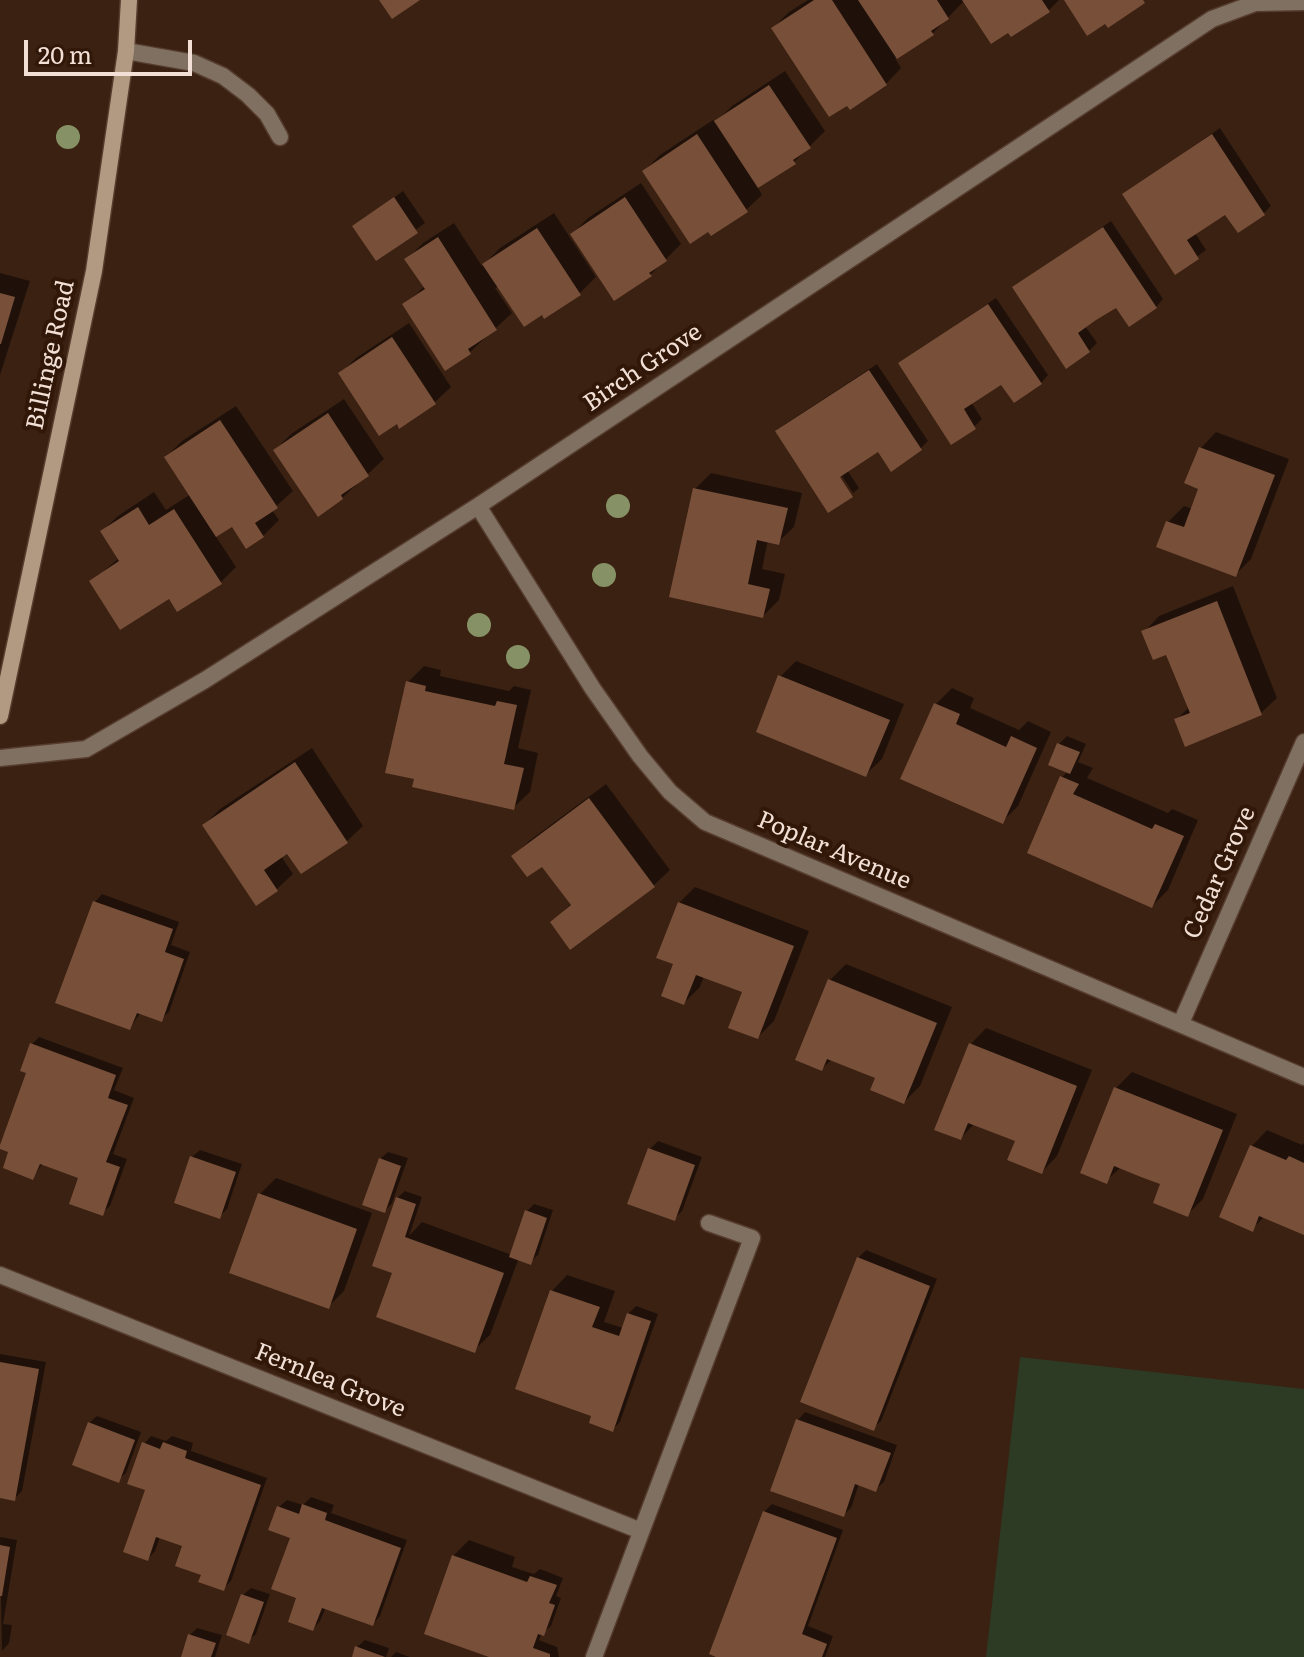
<!DOCTYPE html>
<html>
<head>
<meta charset="utf-8">
<style>
  body { margin:0 }
  #map { position:relative; width:1304px; height:1657px; overflow:hidden; background:#3b2112; font-family:Literata,serif }
  canvas { display:block }
  .scale { position:absolute; left:24px; top:40px; width:168px; height:36px; box-sizing:border-box; border:4px solid #f2e0d6; border-top:0; padding-left:10px; font-size:24px; line-height:28px; white-space:nowrap; color:#f2e0d6; -webkit-text-stroke:6px #311708; paint-order:stroke }
</style>
</head>
<body>
<div id="map">
<canvas width="1304" height="1657"></canvas>
<div class="scale">20 m</div>
</div>
<script>
const g = document.querySelector('canvas').getContext('2d');
g.lineJoin = 'round';
function fillPath(path, color) { g.fillStyle = color; g.fill(path, 'evenodd'); }
const poly = rows => new Path2D(rows.map(r => 'M' + r).join(''));
function stroke(path, color, width, dash) { g.strokeStyle = color; g.lineWidth = width; g.lineCap = dash ? 'butt' : 'round'; g.setLineDash(dash || []); g.stroke(path); }
function label(font, color, halo, rows, align = 'center') {
  g.font = font + ' Literata,serif'; g.lineWidth = 8; g.setLineDash([]); g.textBaseline = 'middle'; g.strokeStyle = halo; g.fillStyle = color; for (const [text, x, y, turn = 0] of rows) {
    g.save(); g.translate(x, y); g.rotate((+turn || 0) * Math.PI / 180); g.textAlign = isNaN(turn) ? turn : align; if (halo) g.strokeText(text, 0, 0); g.fillText(text, 0, 0); g.restore();
  }
}
const green = poly([
  [1020,1357,1304,1389,1304,1657,986,1657]
]);
const shadow = poly([
  [808,0,1059,0,1049,10,965,0,933,33,895,58,901,68,886,84,773,28,789,12],
  [785,71,825,131,794,162,757,186,762,195,746,210,644,171,660,155,713,120,715,123,732,106],
  [1220,128,1271,206,1264,213,1226,212,1195,233,1206,250,1176,272,1125,194],
  [641,183,681,244,650,275,572,234,588,218],
  [403,191,425,223,377,258,355,226],
  [554,213,596,277,580,293,545,316,499,286,495,288,512,313,470,352,445,368,404,305,425,286,407,259,423,243,454,223,482,266,500,248],
  [1111,221,1163,299,1156,307,1117,306,1085,326,1097,343,1089,351,1015,288],
  [0,273,30,281,0,375],
  [996,298,1048,375,1041,383,1002,382,971,402,982,419,974,427,900,363],
  [409,323,451,387,435,402,400,426,340,374,356,358],
  [877,364,928,441,920,449,878,450,847,470,859,488,853,493,836,467,777,431,785,424],
  [344,399,384,459,342,498,275,450,291,434],
  [236,406,293,491,272,510,279,520,263,536,232,524,215,535,236,567,220,583,170,596,91,582,119,558,102,531,118,516,154,492,166,510,191,494,166,457,182,441],
  [1216,432,1289,459,1251,559,1235,575,1168,522,1184,506,1193,509,1201,488,1201,448],
  [711,473,802,493,794,527,778,542,768,540,762,569,785,574,779,600,763,616,695,489],
  [1233,586,1277,698,1261,713,1176,720,1189,707,1167,652,1144,632,1159,616],
  [796,661,904,704,882,759,866,774,780,677],
  [424,666,441,670,440,676,509,691,514,686,531,690,518,748,538,753,530,792,514,807,416,777,408,682],
  [952,688,974,698,970,708,1019,730,1028,721,1051,732,1018,806,1002,822,936,704],
  [1067,736,1086,744,1078,762,1093,768,1087,778,1168,813,1172,809,1198,820,1168,890,1152,906,1029,852,1062,777,1068,771,1059,744],
  [312,748,363,826,347,841,302,871,288,851,281,856,293,874,277,889,256,903,204,825,220,809],
  [606,784,670,870,654,885,571,947,552,922,572,903,542,864,514,856,529,841],
  [695,887,809,931,774,1021,758,1037,745,991,704,976,700,987,684,1003,676,963,679,903],
  [102,894,179,922,171,945,190,952,169,1012,161,1019,141,1012,130,1028,95,902],
  [846,964,952,1007,920,1086,904,1102,878,1077,832,1059,822,1069,830,980],
  [986,1028,1092,1070,1057,1156,1042,1172,1017,1140,975,1123,961,1138,971,1044],
  [39,1037,123,1068,114,1090,134,1098,113,1154,127,1159,110,1206,102,1213,81,1177,43,1163,33,1177,28,1072,32,1044],
  [1132,1072,1237,1114,1203,1199,1187,1215,1162,1183,1121,1167,1106,1181,1082,1172,1116,1088],
  [1267,1130,1302,1145,1304,1143,1304,1233,1265,1216,1252,1229,1252,1146],
  [658,1141,702,1157,682,1211,674,1219,629,1202,650,1149],
  [200,1150,242,1164,227,1209,219,1217,192,1157],
  [388,1152,408,1158,392,1203,385,1211,380,1159],
  [276,1178,372,1213,344,1291,328,1307,260,1194],
  [405,1191,422,1197,409,1236,422,1222,512,1255,527,1211,534,1204,553,1210,538,1255,530,1262,519,1258,490,1335,474,1350,394,1271,397,1198],
  [866,1250,937,1279,881,1421,873,1428,858,1258],
  [567,1275,615,1291,604,1322,623,1328,628,1314,636,1306,658,1314,620,1422,613,1429,594,1415,552,1291],
  [0,1354,46,1362,22,1491,15,1498,0,1496],
  [805,1412,897,1445,884,1482,876,1489,859,1484,851,1508,843,1515,798,1420],
  [97,1416,141,1432,126,1473,118,1480,89,1423],
  [151,1436,166,1441,172,1436,193,1443,191,1451,267,1478,231,1581,223,1589,203,1574,184,1545,160,1537,155,1551,148,1559,148,1489,144,1444],
  [311,1497,334,1505,331,1513,407,1540,380,1616,373,1624,326,1607,320,1621,313,1629,298,1597,293,1537,279,1507,287,1500,303,1505],
  [772,1504,843,1530,808,1626,833,1636,825,1657,722,1657,764,1512],
  [0,1537,17,1540,3,1624,12,1625,9,1643,2,1651],
  [469,1540,515,1557,512,1567,534,1574,540,1569,563,1578,556,1596,561,1598,551,1626,542,1633,539,1640,557,1647,559,1657,495,1657,453,1556],
  [251,1588,270,1594,256,1634,248,1641,243,1595],
  [197,1628,222,1635,215,1657,183,1657,190,1635],
  [365,1640,389,1648,386,1657,354,1657,357,1647],
  [396,1652,410,1657,391,1657]
]);
const building = poly([
  [379,0,420,0,392,19],
  [814,0,832,0,887,85,850,110,847,106,829,117,771,28],
  [858,0,937,0,949,19,931,31,934,35,897,59],
  [962,0,1042,0,1050,12,1011,37,1008,33,991,44],
  [1064,0,1143,0,1145,3,1108,28,1105,24,1087,36],
  [769,85,811,148,793,160,796,164,758,188,714,121],
  [697,134,748,212,711,236,708,232,690,244,642,171],
  [1212,134,1265,215,1238,233,1225,215,1187,240,1199,259,1175,275,1122,194],
  [394,197,418,233,376,261,352,226],
  [625,197,667,261,649,273,652,276,614,301,570,234],
  [1103,227,1157,308,1129,327,1116,308,1096,320,1078,333,1090,352,1066,369,1012,287],
  [537,228,581,295,544,319,542,315,524,327,482,264],
  [438,237,497,330,468,349,471,354,445,371,402,304,425,289,404,259],
  [0,293,15,297,1,344,0,344],
  [988,304,1042,384,1014,403,1001,385,964,409,976,429,951,445,898,363],
  [392,337,436,404,399,429,397,424,379,436,338,373],
  [869,370,922,450,891,472,878,452,840,477,853,497,828,513,775,431],
  [328,413,369,476,341,495,343,499,318,517,273,450],
  [220,420,278,508,255,523,264,537,246,549,232,527,216,537,164,457],
  [1199,447,1275,475,1236,577,1156,547,1166,521,1184,527,1198,489,1184,483],
  [693,488,788,508,779,545,757,540,748,584,770,589,763,618,669,597],
  [138,507,149,525,174,509,222,584,177,612,169,599,120,630,89,581,119,561,100,531],
  [1217,601,1262,715,1185,747,1174,719,1190,713,1166,655,1153,660,1141,631],
  [778,675,890,720,866,777,756,732],
  [406,681,426,686,425,691,495,706,497,701,517,705,504,764,524,768,514,810,412,787,414,779,385,773],
  [934,703,960,714,956,724,1006,747,1011,736,1037,748,1003,824,900,779],
  [1057,743,1080,752,1070,774,1048,765],
  [295,762,348,843,301,874,287,854,264,870,278,891,256,906,202,825],
  [1060,776,1079,784,1073,794,1152,829,1155,824,1184,836,1152,908,1027,853],
  [589,798,655,887,570,950,550,922,571,905,542,867,527,877,511,856],
  [93,901,173,929,165,952,184,959,162,1022,137,1013,130,1030,55,1003],
  [678,902,794,946,758,1039,728,1028,742,992,696,975,684,1005,661,996,673,964,656,958],
  [828,979,937,1023,904,1104,870,1090,875,1078,827,1059,822,1071,795,1060],
  [30,1043,116,1075,108,1098,128,1105,106,1162,120,1167,103,1216,69,1204,78,1178,40,1164,33,1180,3,1168,8,1152,0,1149,0,1145,26,1073,20,1071],
  [969,1043,1077,1086,1042,1174,1007,1160,1015,1141,968,1123,961,1140,934,1130],
  [1114,1087,1223,1130,1188,1217,1153,1203,1160,1184,1141,1177,1114,1166,1107,1184,1080,1173],
  [1250,1145,1286,1160,1289,1156,1304,1163,1304,1235,1259,1216,1253,1232,1219,1217],
  [648,1148,695,1165,675,1221,627,1204],
  [190,1156,236,1172,220,1219,174,1203],
  [379,1158,401,1166,385,1213,362,1205],
  [258,1193,357,1229,329,1309,229,1273],
  [396,1197,416,1204,405,1237,504,1273,475,1353,376,1317,392,1273,372,1266],
  [525,1210,547,1218,531,1265,509,1257],
  [857,1257,930,1286,874,1431,800,1402],
  [550,1290,600,1307,592,1327,619,1336,627,1313,651,1321,613,1432,589,1423,591,1416,515,1389],
  [0,1362,39,1369,15,1501,0,1498],
  [796,1419,891,1453,876,1492,855,1484,844,1517,770,1491],
  [88,1422,135,1440,119,1483,72,1465],
  [142,1442,160,1449,163,1442,187,1451,185,1458,261,1485,224,1591,198,1582,201,1575,175,1566,182,1546,156,1537,148,1561,123,1552,145,1490,127,1484],
  [302,1504,327,1513,325,1520,401,1548,373,1626,322,1608,313,1631,288,1622,296,1598,271,1589,290,1538,268,1530,277,1506,299,1514],
  [763,1511,837,1538,802,1634,827,1644,822,1657,716,1657,709,1654],
  [0,1545,10,1547,2,1596,0,1596],
  [452,1555,527,1582,530,1576,557,1585,549,1603,555,1605,544,1636,538,1634,533,1648,550,1654,550,1657,489,1657,424,1634],
  [241,1594,264,1602,249,1644,226,1635],
  [188,1634,216,1643,211,1657,181,1657],
  [355,1646,385,1657,352,1657]
]);
const service = poly([
  [126,51,194,63,223,76,248,95,267,114,280,137]
]);
const minor = poly([
  [478,506,593,689,640,756,670,792,705,822,1304,1077],
  [0,758,86,749,205,680,478,506,1212,19,1255,3,1304,2],
  [1181,1023,1304,742],
  [0,1275,641,1531],
  [594,1657,752,1238,709,1223]
]);
const secondary = poly([
  [0,716,94,271,126,51,129,0]
]);
const trees = [
  [68,137],
  [618,506],
  [604,575],
  [479,625],
  [518,657]
];
const streetNames = [
  ["Billinge Road",51,355,-78],
  ["Birch Grove",643,368,-34],
  ["Poplar Avenue",834,851,23],
  ["Cedar Grove",1220,873,-66],
  ["Fernlea Grove",330,1381,22]
];
fillPath(green, '#2d3a24');
fillPath(shadow, '#0007');
fillPath(building, '#784f39');
stroke(service, '#553c2d', 19);
stroke(minor, '#553c2d', 19);
stroke(secondary, '#553c2d', 19);
stroke(service, '#807062', 16);
stroke(minor, '#807062', 16);
stroke(secondary, '#b29982', 16);
g.fillStyle = '#869166';
for (const [x, y] of trees) { g.beginPath(); g.arc(x, y, 12, 0, 2 * Math.PI); g.fill(); }
label('24px', '#f2e0d6', '#311708', streetNames);
</script>
</body>
</html>
